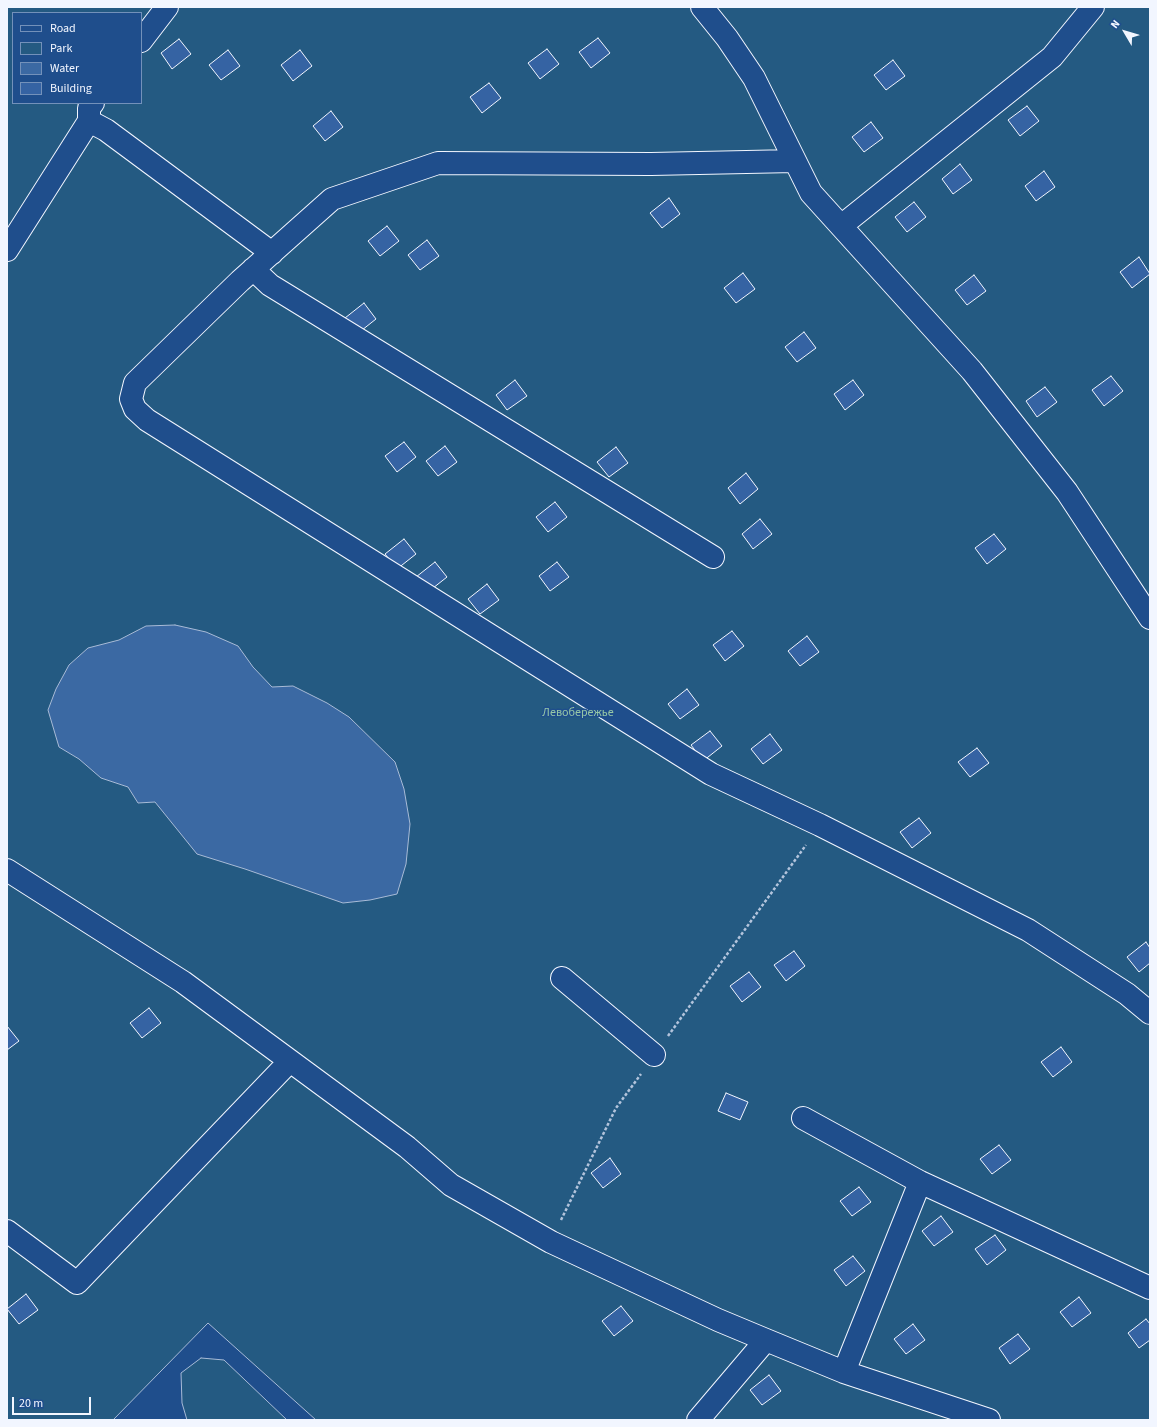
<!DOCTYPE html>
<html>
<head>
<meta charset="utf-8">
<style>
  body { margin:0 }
  #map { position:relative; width:1157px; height:1427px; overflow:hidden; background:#1f4e8c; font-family:"Source Sans 3",sans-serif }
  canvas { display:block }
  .frame { position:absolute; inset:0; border:8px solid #f2f6ff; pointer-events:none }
  .legend { position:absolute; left:12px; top:12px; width:130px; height:92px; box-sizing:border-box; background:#1f4e8c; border:1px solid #7391ba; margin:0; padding:5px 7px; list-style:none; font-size:12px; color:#f2f6ff }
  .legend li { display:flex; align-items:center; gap:8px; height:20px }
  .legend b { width:20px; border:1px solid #7391ba }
  .north { position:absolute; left:1105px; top:12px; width:40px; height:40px; -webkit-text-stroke:3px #1f4e8c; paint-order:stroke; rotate:308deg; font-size:11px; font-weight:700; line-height:16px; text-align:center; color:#f2f6ff }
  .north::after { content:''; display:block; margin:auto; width:14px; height:18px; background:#f2f6ff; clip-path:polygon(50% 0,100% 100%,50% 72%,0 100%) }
  .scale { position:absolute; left:12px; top:1397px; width:79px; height:18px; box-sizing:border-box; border:2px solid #f2f6ff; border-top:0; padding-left:5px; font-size:12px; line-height:14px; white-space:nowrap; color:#f2f6ff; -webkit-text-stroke:3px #1f4e8c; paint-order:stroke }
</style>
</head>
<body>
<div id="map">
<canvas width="1157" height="1427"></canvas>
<div class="frame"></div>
<ul class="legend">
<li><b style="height:5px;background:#1f4e8c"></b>Road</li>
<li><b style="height:11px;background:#245a82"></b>Park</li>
<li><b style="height:11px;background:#3b69a3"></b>Water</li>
<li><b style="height:11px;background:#3563a3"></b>Building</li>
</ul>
<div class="north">N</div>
<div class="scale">20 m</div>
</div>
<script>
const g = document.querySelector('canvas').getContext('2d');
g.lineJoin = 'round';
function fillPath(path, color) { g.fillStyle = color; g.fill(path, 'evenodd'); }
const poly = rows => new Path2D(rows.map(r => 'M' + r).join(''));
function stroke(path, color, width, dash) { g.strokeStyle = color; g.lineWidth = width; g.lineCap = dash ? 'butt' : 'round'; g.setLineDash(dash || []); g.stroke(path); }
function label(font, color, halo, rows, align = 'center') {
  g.font = font + ' "Source Sans 3",sans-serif'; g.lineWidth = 3; g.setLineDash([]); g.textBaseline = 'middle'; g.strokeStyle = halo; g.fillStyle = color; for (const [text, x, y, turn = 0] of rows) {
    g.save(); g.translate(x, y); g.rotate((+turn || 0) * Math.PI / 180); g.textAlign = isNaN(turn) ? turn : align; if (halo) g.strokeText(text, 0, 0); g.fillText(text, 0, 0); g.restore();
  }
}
const green = poly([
  [7,7,1150,7,1150,1420,316,1420,208,1323,113,1420,7,1420,7,7],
  [13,13,141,13,141,103,13,103,13,13],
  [201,1358,224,1360,287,1420,187,1420,182,1403,181,1373,201,1358]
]);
const water = poly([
  [175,625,206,632,238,646,253,667,272,687,293,686,327,703,349,717,395,762,404,789,410,824,406,864,397,894,370,900,343,903,245,869,197,854,155,802,138,803,128,787,101,778,79,759,59,747,48,710,56,689,69,665,88,648,119,640,146,626,175,625]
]);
const building = poly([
  [598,38,610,53,591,68,579,52,598,38],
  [179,39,191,54,172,69,161,53,179,39],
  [547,49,559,64,540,79,528,63,547,49],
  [228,50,240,66,221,80,209,65,228,50],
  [300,50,312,66,293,81,281,65,300,50],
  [893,60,905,76,886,90,874,75,893,60],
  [489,83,501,98,482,113,470,97,489,83],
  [1027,106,1039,121,1020,136,1008,120,1027,106],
  [331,111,343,127,325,141,313,126,331,111],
  [871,122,883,138,864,152,852,137,871,122],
  [960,164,972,180,953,194,942,179,960,164],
  [1044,171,1055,187,1036,201,1025,186,1044,171],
  [669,198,680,214,662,228,650,213,669,198],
  [914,202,926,217,907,232,895,217,914,202],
  [387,226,399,241,380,256,368,241,387,226],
  [427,240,439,256,420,270,408,255,427,240],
  [1139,257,1150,274,1132,288,1120,272,1139,257],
  [743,273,755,289,736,303,724,288,743,273],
  [974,275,986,291,967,305,955,290,974,275],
  [364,303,376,319,357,334,345,318,364,303],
  [804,332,816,348,797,362,785,347,804,332],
  [1111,376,1123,391,1104,406,1092,390,1111,376],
  [515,380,527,396,507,410,496,395,515,380],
  [853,380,864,395,845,410,834,394,853,380],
  [1045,387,1057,402,1037,417,1026,401,1045,387],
  [404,442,416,457,397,472,385,456,404,442],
  [445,446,457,462,438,476,426,461,445,446],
  [616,447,628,463,609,477,597,462,616,447],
  [746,473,758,489,740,504,728,488,746,473],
  [555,502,567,517,548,532,536,517,555,502],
  [760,519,772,534,753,549,742,534,760,519],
  [994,534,1006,549,987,564,975,548,994,534],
  [404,539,416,554,397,569,385,554,404,539],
  [435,562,447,577,428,592,416,577,435,562],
  [557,562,569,577,550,591,539,576,557,562],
  [487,584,499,600,480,614,468,599,487,584],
  [732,631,744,646,725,661,713,645,732,631],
  [807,636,819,652,800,666,788,651,807,636],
  [687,689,699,705,680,719,668,704,687,689],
  [710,731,722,746,703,761,691,745,710,731],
  [770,734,782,750,763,764,751,749,770,734],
  [977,748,989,763,970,777,958,762,977,748],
  [919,818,931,833,912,848,900,832,919,818],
  [1146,942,1150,948,1150,963,1139,972,1127,957,1146,942],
  [794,951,805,966,786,981,774,965,794,951],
  [749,972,761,987,742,1002,730,986,749,972],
  [149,1008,161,1023,142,1038,130,1023,149,1008],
  [7,1026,19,1041,7,1050,7,1026],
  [1061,1047,1072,1062,1053,1077,1041,1062,1061,1047],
  [726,1093,748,1102,740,1120,718,1111,726,1093],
  [999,1145,1011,1160,992,1174,980,1159,999,1145],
  [610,1158,621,1174,603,1188,591,1173,610,1158],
  [859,1187,871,1202,852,1216,840,1201,859,1187],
  [941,1216,953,1232,934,1246,922,1231,941,1216],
  [995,1235,1006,1250,987,1265,975,1249,995,1235],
  [853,1256,865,1271,846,1286,834,1270,853,1256],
  [26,1294,38,1310,19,1324,7,1309,26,1294],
  [1079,1297,1091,1313,1072,1327,1060,1312,1079,1297],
  [621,1306,633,1321,614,1336,602,1321,621,1306],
  [1146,1319,1150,1324,1150,1340,1139,1348,1128,1333,1146,1319],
  [913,1324,925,1340,906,1354,894,1339,913,1324],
  [1018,1334,1030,1349,1010,1364,999,1348,1018,1334],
  [769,1375,781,1391,762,1405,750,1390,769,1375]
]);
const path = poly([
  [668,1036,806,845],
  [561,1220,616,1108,641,1074]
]);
const minor = poly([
  [702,7,727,38,754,78,811,193,972,371,1067,492,1150,618],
  [141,41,167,7],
  [89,121,89,108,93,103],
  [794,161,651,164,438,163,332,199,240,281,135,383,131,399,135,409,147,420,711,774,820,825,1028,930,1127,994,1150,1013],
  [841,226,1052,57,1093,7],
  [7,250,89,121,106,130,272,253],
  [253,269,270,285,713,557],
  [7,870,183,982,407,1147,451,1185,551,1242,718,1320,766,1340,844,1372,989,1420],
  [562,978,654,1055],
  [803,1118,920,1182,1150,1288],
  [7,1231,77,1283,289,1062],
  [844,1372,920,1182],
  [698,1420,766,1340]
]);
const parkNames = [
  ["Левобережье",578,713]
];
fillPath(green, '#245a82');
stroke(green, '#a8bbd7', 1);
fillPath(water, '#3b69a3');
stroke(water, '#a8bbd7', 1);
fillPath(building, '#3563a3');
stroke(building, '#f2f6ff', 1);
stroke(minor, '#f2f6ff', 24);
stroke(path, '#b3c4dc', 2.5, [3, 2]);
stroke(minor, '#1f4e8c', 22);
label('12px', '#97c8a6', '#1f4e8c', parkNames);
</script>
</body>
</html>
